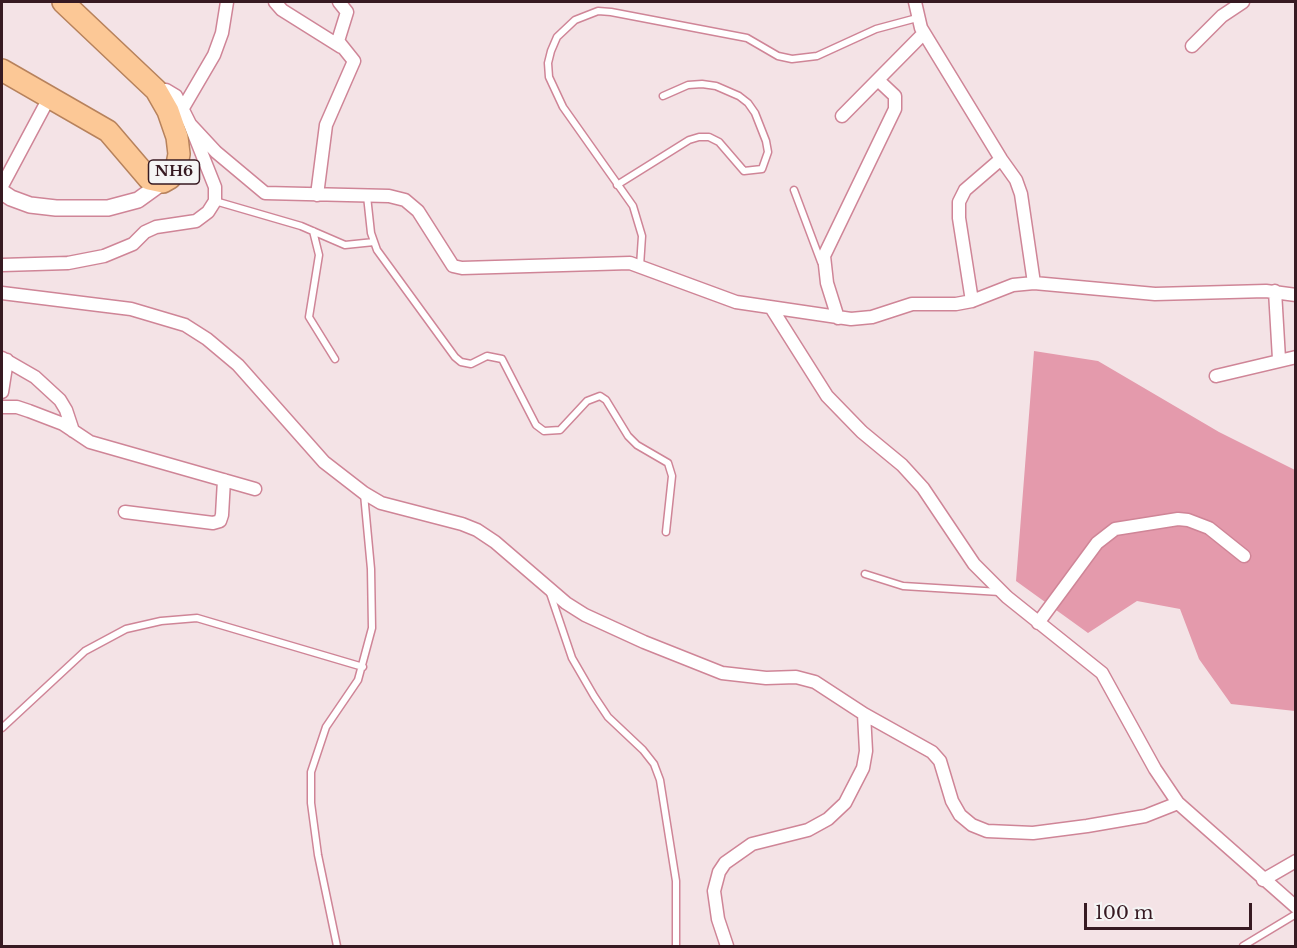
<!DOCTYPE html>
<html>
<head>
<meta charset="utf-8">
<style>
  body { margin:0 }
  #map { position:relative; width:1297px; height:948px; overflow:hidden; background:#f4e3e6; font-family:"Libre Baskerville",serif }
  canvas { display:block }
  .frame { position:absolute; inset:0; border:3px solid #371a22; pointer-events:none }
  .scale { position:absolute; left:1084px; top:903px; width:168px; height:27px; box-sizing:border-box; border:3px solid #371a22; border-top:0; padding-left:8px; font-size:18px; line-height:21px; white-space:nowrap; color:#371a22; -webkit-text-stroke:4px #f5f5f5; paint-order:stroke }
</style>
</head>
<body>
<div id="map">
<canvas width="1297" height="948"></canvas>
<div class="frame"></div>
<div class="scale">100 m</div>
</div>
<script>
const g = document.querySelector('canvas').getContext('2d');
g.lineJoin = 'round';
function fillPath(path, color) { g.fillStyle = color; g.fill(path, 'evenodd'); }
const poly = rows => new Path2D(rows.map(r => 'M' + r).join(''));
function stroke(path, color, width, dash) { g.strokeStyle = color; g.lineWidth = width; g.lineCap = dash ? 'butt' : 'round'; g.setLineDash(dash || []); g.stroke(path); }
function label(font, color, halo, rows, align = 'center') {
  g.font = font + ' "Libre Baskerville",serif'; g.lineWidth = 4.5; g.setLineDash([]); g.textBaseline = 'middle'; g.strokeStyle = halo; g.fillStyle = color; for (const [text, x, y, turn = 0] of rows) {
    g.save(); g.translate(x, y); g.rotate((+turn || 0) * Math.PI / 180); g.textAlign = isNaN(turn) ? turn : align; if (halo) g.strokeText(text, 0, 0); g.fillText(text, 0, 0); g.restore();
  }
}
const forest = poly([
  [1034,351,1098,361,1219,432,1295,470,1295,711,1231,704,1199,659,1180,609,1137,601,1088,633,1016,581]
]);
const service = poly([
  [617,185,689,140,699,137,709,137,719,142,744,171,762,169,768,152,766,141,755,113,748,103,739,96,716,86,702,84,688,85,663,96],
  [794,190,821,262],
  [367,196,371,233,377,250,455,357,461,362,471,364,487,356,502,359,536,425,544,431,560,430,587,401,600,396,606,400,628,436,637,445,668,463,672,476,666,532],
  [215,201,301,226,345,245,374,242],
  [313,231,319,255,309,317,335,359],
  [640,266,642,236,633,206,563,107,549,77,548,63,551,51,557,37,575,20,598,11,611,12,747,38,778,56,792,59,817,56,876,29,917,18],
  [865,574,903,586,1000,592],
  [550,593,572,658,594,696,608,717,643,750,654,764,660,780,676,881,676,946],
  [2,728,85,651,126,629,161,621,197,618,363,667],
  [337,946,318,855,311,803,311,772,326,727,358,680,372,628,371,569,364,494],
  [1243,946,1296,914]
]);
const minor = poly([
  [275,2,282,10,341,47],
  [915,2,921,28,1001,159,1016,180,1021,194,1034,283],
  [1192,46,1222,16,1243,2],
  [183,108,214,55,222,33,227,2],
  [842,116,924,33],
  [190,124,216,152,265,193,389,196,405,200,418,211,453,266,462,268,630,263,736,302,851,319,872,317,912,304,956,304,972,301,1013,285,1034,283,1155,294,1266,291,1296,295],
  [2,186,50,96],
  [317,195,326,125,354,61,338,41,347,12,339,2],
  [2,265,68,263,104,256,133,244,145,232,156,227,196,221,208,212,215,201,215,187,190,124,176,96,166,90,156,90],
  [1275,291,1279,359],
  [2,293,131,309,185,325,207,339,238,365,324,462,364,493,381,503,462,524,477,530,495,542,566,603,585,615,644,642,722,673,766,678,796,677,815,682,864,714,866,751,863,768,845,803,828,819,808,830,752,844,725,863,719,872,714,891,718,919,727,946],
  [972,301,959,218,959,202,965,190,1001,159],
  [772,309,827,396,862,432,902,465,923,488,974,564,1007,597,1102,673,1155,769,1178,803,1296,907],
  [838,318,827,283,824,256,895,109,895,96,878,80],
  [2,358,35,377,60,400,66,410,73,431],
  [1216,376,1296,357],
  [2,392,7,360],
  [2,407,17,407,29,411,63,424,90,442,255,489],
  [125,512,213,523,220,521,222,515,224,480],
  [1038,623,1097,543,1115,529,1178,519,1188,520,1209,528,1244,556],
  [864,714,932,752,940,761,952,801,960,815,972,825,987,831,1033,833,1087,826,1145,816,1178,803],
  [1263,880,1296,861]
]);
const tertiary = poly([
  [2,192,11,198,30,205,56,208,108,208,138,200,163,182]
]);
const trunk = poly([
  [2,70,108,131,149,179,163,182,170,178,176,170,179,154,177,137,168,111,156,90,63,2]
]);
const shields = [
  [174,172,51]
];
const shieldNames = [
  ["NH6",174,172]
];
fillPath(forest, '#e49aac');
stroke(service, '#cf8597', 9);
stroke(minor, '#cf8597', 15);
stroke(tertiary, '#cf8597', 18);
stroke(trunk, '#b7825c', 24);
stroke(service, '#fff', 6);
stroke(minor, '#fff', 12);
stroke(tertiary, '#fff', 15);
stroke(trunk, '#fcc896', 21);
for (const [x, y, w] of shields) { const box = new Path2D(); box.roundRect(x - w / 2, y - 12, w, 24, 4.5); g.fillStyle = '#f5f5f5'; g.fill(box); stroke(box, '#371a22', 1.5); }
label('bold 15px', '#371a22', null, shieldNames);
</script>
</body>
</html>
